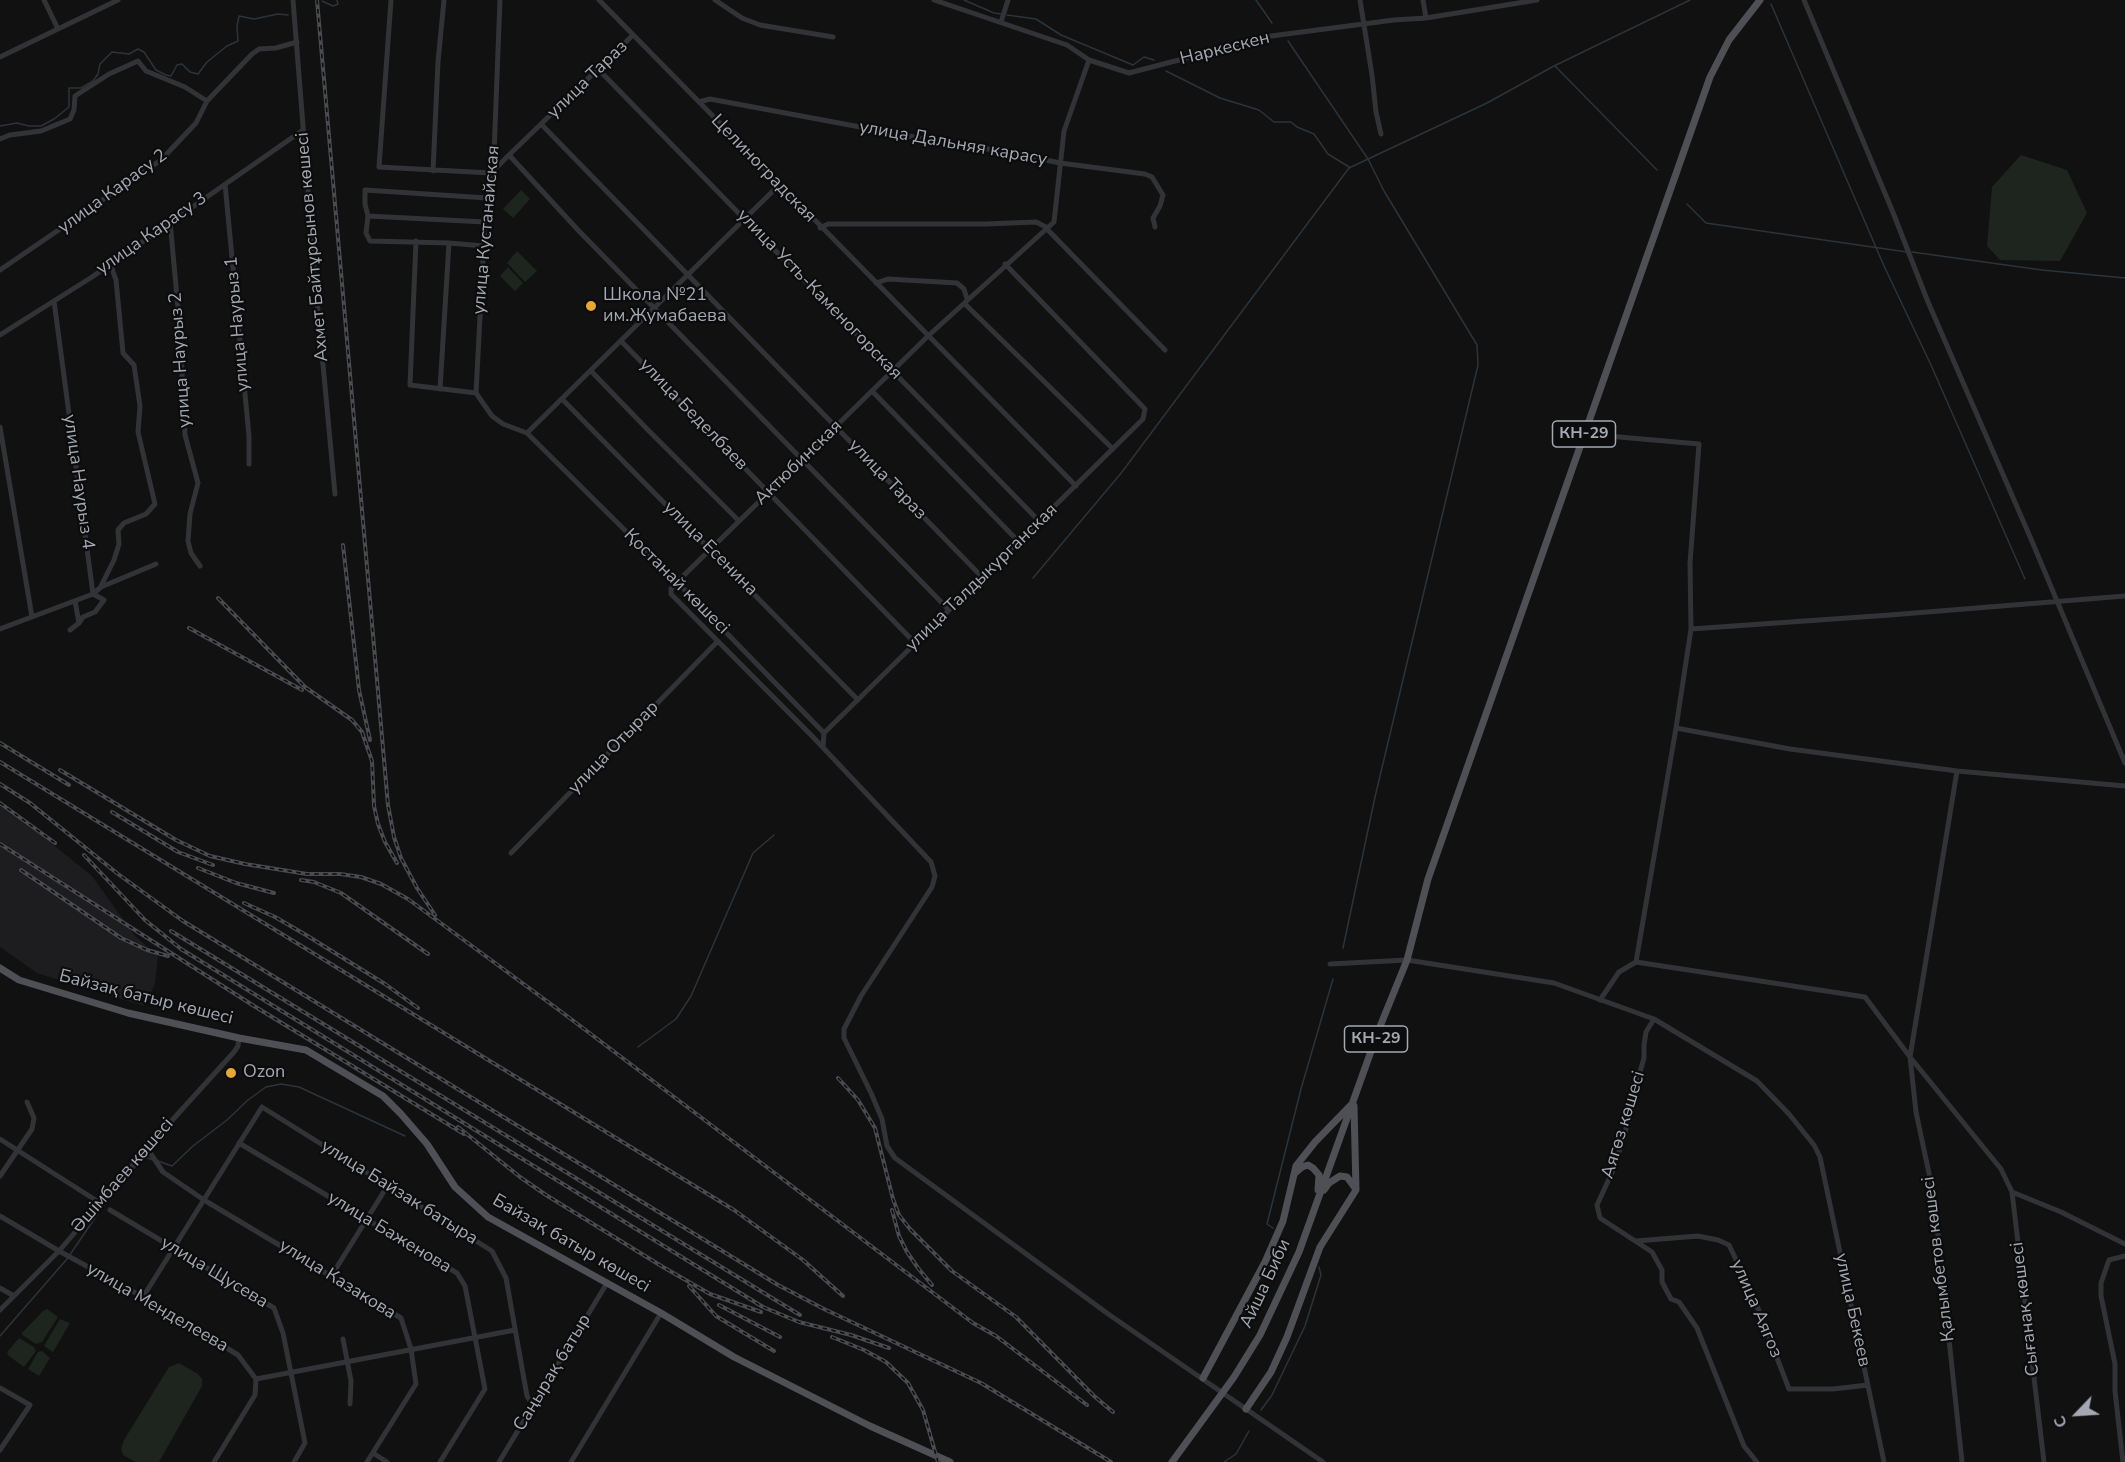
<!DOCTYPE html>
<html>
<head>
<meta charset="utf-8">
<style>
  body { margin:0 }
  #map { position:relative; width:2125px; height:1462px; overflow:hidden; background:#111112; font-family:"Nunito Sans",sans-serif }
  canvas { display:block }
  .north { position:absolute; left:2047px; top:1384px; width:60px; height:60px; -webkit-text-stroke:4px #0c0c0d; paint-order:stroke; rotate:245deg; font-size:16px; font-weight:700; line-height:24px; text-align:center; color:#a3a8b2 }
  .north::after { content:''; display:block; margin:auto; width:21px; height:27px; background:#a3a8b2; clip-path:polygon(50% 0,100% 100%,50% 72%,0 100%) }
</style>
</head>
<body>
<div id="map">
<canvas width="2125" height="1462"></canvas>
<div class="north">С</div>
</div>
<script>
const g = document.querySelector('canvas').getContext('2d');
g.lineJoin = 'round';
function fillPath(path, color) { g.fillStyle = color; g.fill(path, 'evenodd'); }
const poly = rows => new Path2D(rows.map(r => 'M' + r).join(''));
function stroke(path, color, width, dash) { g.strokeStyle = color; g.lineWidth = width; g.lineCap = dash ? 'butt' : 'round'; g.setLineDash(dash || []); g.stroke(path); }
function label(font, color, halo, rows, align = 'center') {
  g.font = font + ' "Nunito Sans",sans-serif'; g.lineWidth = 4.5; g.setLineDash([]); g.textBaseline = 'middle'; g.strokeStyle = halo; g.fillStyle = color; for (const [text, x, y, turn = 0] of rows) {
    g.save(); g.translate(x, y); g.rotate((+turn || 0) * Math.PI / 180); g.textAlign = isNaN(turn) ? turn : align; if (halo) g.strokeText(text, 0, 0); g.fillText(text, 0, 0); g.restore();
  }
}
const built = poly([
  [0,802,92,876,135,936,158,956,155,984,144,1006,37,973,0,947]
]);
const green = poly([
  [2021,155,2067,170,2087,213,2060,261,2000,260,1987,246,1992,187],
  [521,190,530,199,513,218,503,209],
  [517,251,537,271,525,282,507,263],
  [508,267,523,283,515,291,500,276],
  [47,1309,58,1317,42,1342,36,1344,21,1334,43,1311],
  [60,1319,70,1323,53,1352,44,1346],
  [19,1338,34,1347,36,1351,24,1367,9,1356,7,1352],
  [42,1351,50,1358,39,1376,28,1369,38,1352],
  [179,1363,198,1374,202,1379,202,1386,159,1462,136,1462,123,1455,121,1449,124,1440,169,1367]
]);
const stream = poly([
  [964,0,994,13,1002,14],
  [1256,0,1272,23],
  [322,1,333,6,338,4,337,0],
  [1771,4,1884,266,1931,365,2025,579],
  [1007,15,1036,19,1061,35,1133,65,1144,57,1154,60],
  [1288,41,1368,159,1384,191,1477,345,1478,365,1375,797,1343,948],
  [1555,66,1657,170],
  [1166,71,1220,98,1259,110,1274,122,1291,122,1297,127,1314,134,1328,154,1349,167],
  [0,126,17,123,29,126,41,126,54,119,69,107,69,88,81,88,93,81,98,74,100,64,112,52,129,54,138,49,144,52,156,70,166,75,171,76,177,65,182,64,190,72,198,74,207,62,227,46,238,41,237,26,239,16,254,19,278,14,288,15],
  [1687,204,1706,223,1907,252],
  [1912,252,2042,270,2125,278],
  [1033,578,1122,472,1349,168,1487,103,1554,66,1690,0],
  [638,1047,676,1019,691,996,753,853,774,835],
  [158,1161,172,1166,193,1146,227,1120,248,1100,266,1087,281,1084,299,1087,405,1136],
  [133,1169,145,1157,153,1160],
  [1273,1228,1267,1224,1301,1089,1333,979],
  [0,1336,67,1259,114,1190],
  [1261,1410,1272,1395,1305,1326,1321,1275,1319,1267],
  [1224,1462,1236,1454,1249,1431]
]);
const minor = poly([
  [44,0,58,29],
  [293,0,316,289,335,494],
  [391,0,379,167,491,173,509,155,578,230,949,610],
  [500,0,494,154,485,222,476,393,492,416,503,424,527,433,677,582,824,733],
  [599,0,1076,486],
  [715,0,742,18,760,25,833,37],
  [934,0,1067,45,1089,60,1129,73,1271,36,1394,20,1426,18,1537,0],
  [1360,0,1372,75,1376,112,1381,134],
  [1423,0,1426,18],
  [1804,0,1892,210,1928,302,2031,539,2125,763],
  [1001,22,1008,0],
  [0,57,118,0],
  [1089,60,1064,131,1054,222,928,336,677,582,671,589,671,594,813,737,931,862,935,876,932,887,861,996,844,1029,844,1038,871,1093,882,1119,887,1146,895,1158,1111,1316,1323,1462],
  [599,70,1039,521],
  [699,102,710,99,973,148,999,150,1060,163,1145,174,1152,177,1163,195,1160,206,1153,218,1155,227],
  [542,125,982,577],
  [0,139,10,135,41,131,70,119,74,110,75,96,109,74,138,61,146,71,185,87,207,101],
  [509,155,633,35],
  [433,171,438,62,444,0],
  [225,184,249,436,249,464],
  [368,216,485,222],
  [170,221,180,330,185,435,198,483,190,514,188,541,191,553,200,566],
  [820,228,828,224,986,224,1036,222,1046,227],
  [1047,229,1165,350],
  [416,241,410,385,476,393],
  [484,246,449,243,370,241,366,233,368,216,365,204,365,190,487,198],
  [0,270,161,160,196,123,207,101,252,54,259,49,276,48,297,42],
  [876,283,888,279,957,283,964,289,967,299],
  [54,301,93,594,101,587,156,564],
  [965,304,1113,449],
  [0,335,92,277,303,130],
  [621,341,915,643],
  [591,371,648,430,739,521],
  [440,389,449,243],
  [872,391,1019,542],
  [562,399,858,700],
  [0,427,32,617],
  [527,433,779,185],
  [1585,434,1699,444,1690,563,1691,629,1676,728,1636,962,1865,997,1910,1057,2001,1169,2012,1192,2044,1462],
  [101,586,114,560,119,544,118,530,124,523,146,514,155,504,138,432,140,406,134,365,123,353,116,280,110,263],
  [0,629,93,594,104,600,95,612,83,617,79,623],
  [1691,629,1890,615,2125,596],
  [70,630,79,623,75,601],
  [1676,728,1790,749,1957,771,2125,786],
  [823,747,824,733,1143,419,1145,409,1005,264],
  [1957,771,1910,1057,1916,1112,1934,1197,1962,1462],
  [511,853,717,642],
  [1330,964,1407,960,1554,983,1654,1019,1757,1081,1789,1114,1814,1145,1820,1157,1884,1462],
  [1600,1000,1619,972,1636,962],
  [1654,1019,1646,1032,1644,1045,1644,1058,1638,1079,1636,1096,1614,1168,1597,1205,1600,1218,1652,1252,1662,1270,1662,1282,1671,1299,1679,1302,1697,1328,1744,1446,1757,1462],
  [0,1139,100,1203],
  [239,1143,457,1273,465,1286,485,1389,440,1462],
  [147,1148,163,1172,204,1200,401,1318,411,1349,416,1384,367,1462],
  [0,1176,32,1129,34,1118,27,1102],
  [2012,1192,2061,1212,2125,1244],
  [110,1210,274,1308,283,1333,305,1443,294,1462],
  [0,1216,59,1251,143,1297,238,1355,256,1379,255,1395,214,1462],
  [1636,1241,1698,1236,1718,1240,1729,1245,1752,1293,1789,1389,1833,1389,1868,1385],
  [332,1275,388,1185],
  [0,1288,14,1296],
  [143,1297,262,1107,492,1251,506,1278,527,1396,533,1405],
  [0,1310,59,1251,147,1148,234,1052,238,1046,239,1038],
  [343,1339,351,1381,350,1404],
  [256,1379,515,1330],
  [0,1388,30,1405,0,1450],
  [373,1453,387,1462],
  [499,1462,607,1283],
  [571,1462,661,1313],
  [2123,1462,2115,1391,2115,1364,2101,1296,2101,1283,2109,1260,2125,1256]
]);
const major = poly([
  [0,968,19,980,128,1013,239,1038,306,1050,383,1096,401,1114,427,1144,455,1187,488,1217,661,1313,734,1357,870,1426,950,1462],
  [1295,1173,1302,1167,1308,1165,1313,1168,1319,1175,1318,1190],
  [1324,1190,1329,1183,1340,1176,1347,1177,1355,1188],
  [1203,1378,1265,1262,1283,1221,1296,1166,1315,1142,1351,1105],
  [1246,1409,1271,1372,1287,1337,1320,1247,1356,1190,1354,1106],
  [1172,1462,1234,1377,1260,1335,1299,1252,1379,1029,1407,960,1428,879,1710,77,1729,40,1760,0]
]);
const rail = poly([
  [317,0,388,805,394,837,401,858,417,888,435,915],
  [343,545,359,690,370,740],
  [218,598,305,687,352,720,362,732,372,761,374,806,378,824,385,842,397,863],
  [189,628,302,690],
  [0,743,69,785],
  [0,762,734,1210,803,1260,843,1296],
  [60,770,176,840,210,856,245,864,307,874,340,874,361,877,381,884,408,899,563,1013,973,1323,996,1336,1087,1405],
  [0,784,30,803,118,874,183,921,778,1285,824,1309,981,1383,1111,1462],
  [0,803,55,843],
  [112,812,178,852,213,865],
  [0,844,254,1006,464,1134],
  [84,855,145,920,181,949,763,1307,799,1322,851,1335,889,1348],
  [198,868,236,883,274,893],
  [21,870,121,938,147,950,168,956],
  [301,880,314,882,341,893,428,954],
  [244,903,275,917,306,935,385,984,418,1008],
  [171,931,800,1315],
  [838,1078,858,1100,875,1128,893,1199,899,1215,910,1229,952,1271,1016,1317,1094,1396,1113,1412],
  [458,1127,520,1177,546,1195,663,1267,710,1294,761,1312],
  [892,1210,899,1236,907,1252,918,1268,932,1285],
  [689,1286,716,1316,774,1351],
  [719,1305,780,1337],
  [832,1337,864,1350,886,1362,908,1383,923,1410,938,1462]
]);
const markers = [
  [591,306,6,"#e6a736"],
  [231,1073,6,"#e6a736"]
];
const shields = [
  [1584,434,63],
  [1376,1039,63]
];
const shieldNames = [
  ["КН-29",1584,434],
  ["КН-29",1376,1039]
];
const streetNames = [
  ["Наркескен",1225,49,-14],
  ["улица Тараз",588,80,-44],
  ["улица Дальняя карасу",953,144,10],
  ["Целиноградская",763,169,46],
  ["улица Карасу 2",113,192,-36],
  ["улица Кустанайская",487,230,-85],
  ["улица Карасу 3",152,234,-35],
  ["Ахмет Байтұрсынов көшесі",313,247,-95],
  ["улица Усть-Каменогорская",819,295,46],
  ["улица Наурыз 1",238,324,-95],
  ["улица Наурыз 2",181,360,-94],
  ["улица Беделбаев",693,415,46],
  ["Актюбинская",799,463,-44],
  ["улица Тараз",887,480,46],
  ["улица Наурыз 4",78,482,82],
  ["улица Есенина",710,549,45],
  ["улица Талдыкурганская",982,578,-44],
  ["Қостанай көшесі",676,582,45],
  ["улица Отырар",614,748,-46],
  ["Байзақ батыр көшесі",146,998,14],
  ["Аягөз көшесі",1624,1125,-73],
  ["Әшімбаев көшесі",123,1176,-49],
  ["улица Байзак батыра",399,1193,32],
  ["улица Баженова",389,1233,31],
  ["Байзақ батыр көшесі",571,1244,30],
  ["Қалымбетов көшесі",1939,1259,-97],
  ["улица Щусева",214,1273,31],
  ["улица Казакова",337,1280,32],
  ["Айша Биби",1266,1284,-65],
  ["улица Менделеева",157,1308,30],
  ["улица Аягоз",1756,1309,67],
  ["Сығанақ көшесі",2026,1309,-97],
  ["улица Бекеев",1852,1310,78],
  ["Саңырақ батыр",553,1373,-59]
];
const poiNames = [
  ["Школа №21",603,296],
  ["им.Жумабаева",603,317],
  ["Ozon",243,1073]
];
fillPath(built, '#1d1d1f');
fillPath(green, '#1e251e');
stroke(stream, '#2b343a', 1.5);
stroke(minor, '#323337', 5);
stroke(major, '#4f5056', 7);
stroke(rail, '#494b50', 4);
stroke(rail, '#0c0c0d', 1.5, [4.5]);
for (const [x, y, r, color] of markers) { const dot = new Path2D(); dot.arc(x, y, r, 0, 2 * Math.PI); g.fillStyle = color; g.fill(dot); stroke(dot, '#0c0c0d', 2); }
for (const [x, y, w] of shields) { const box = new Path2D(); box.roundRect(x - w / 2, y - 13, w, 26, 4.5); g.fillStyle = '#0c0c0d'; g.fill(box); stroke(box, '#a3a8b2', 1.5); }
label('bold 16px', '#a3a8b2', null, shieldNames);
label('18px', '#a3a8b2', '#0c0c0d', streetNames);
label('18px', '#a3a8b2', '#0c0c0d', poiNames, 'left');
</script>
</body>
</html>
